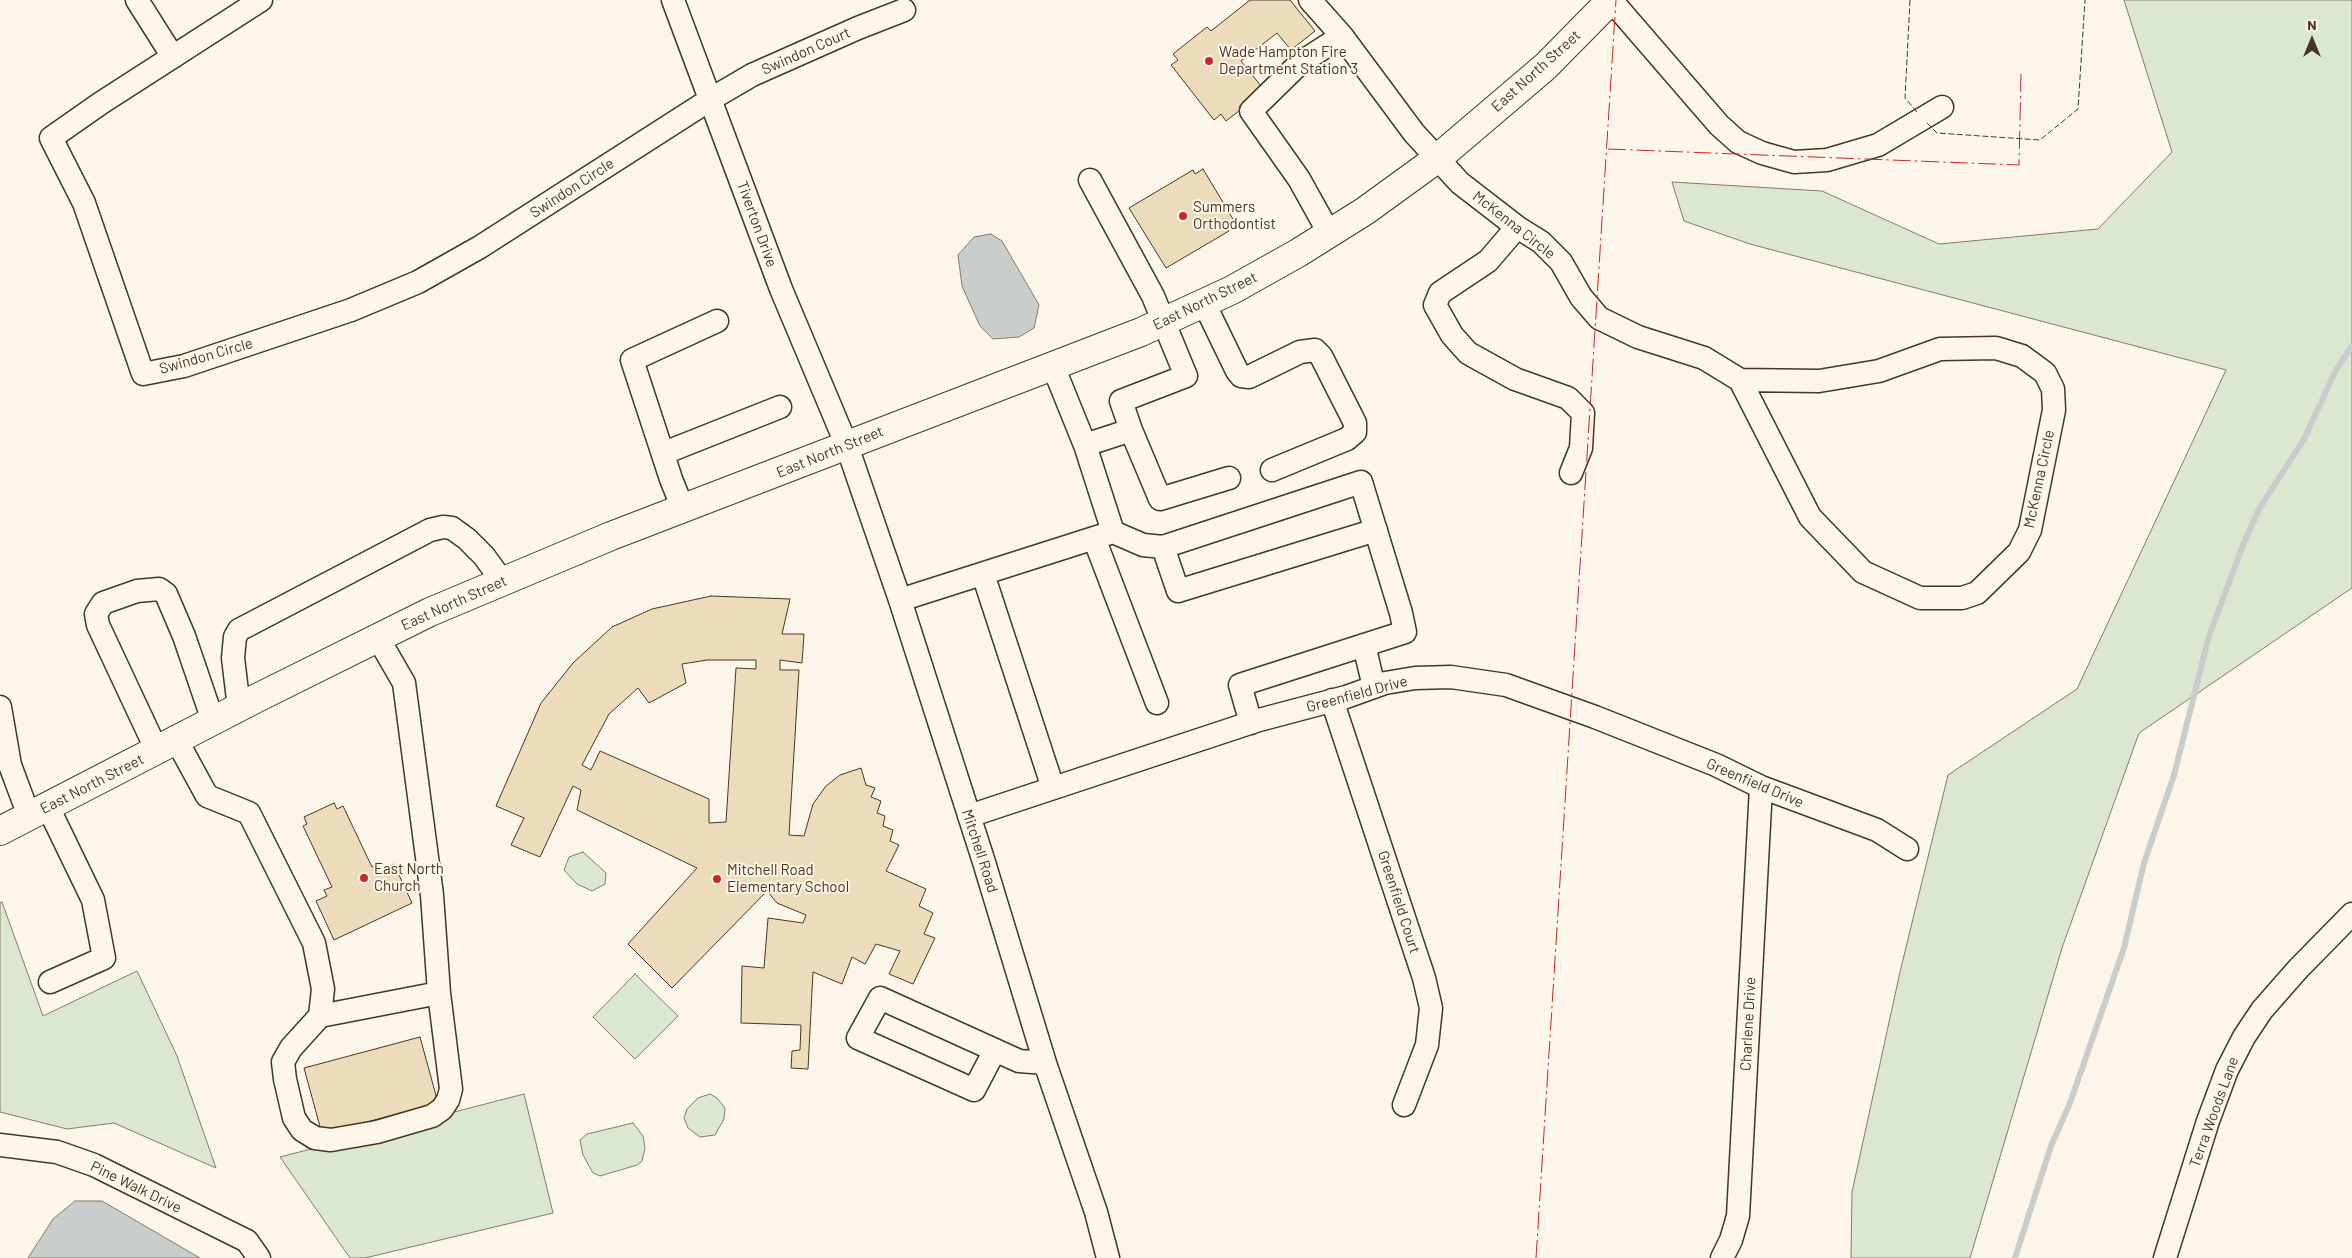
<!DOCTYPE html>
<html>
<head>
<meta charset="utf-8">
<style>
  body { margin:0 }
  #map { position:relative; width:2352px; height:1258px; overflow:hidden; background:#fbf6e9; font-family:Barlow,sans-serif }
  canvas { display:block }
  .north { position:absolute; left:2287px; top:15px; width:50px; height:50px; -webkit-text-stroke:4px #fbf6e9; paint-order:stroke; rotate:0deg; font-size:14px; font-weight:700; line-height:20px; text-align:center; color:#4a3520 }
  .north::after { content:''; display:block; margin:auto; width:18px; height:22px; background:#4a3520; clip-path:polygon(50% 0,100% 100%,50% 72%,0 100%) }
</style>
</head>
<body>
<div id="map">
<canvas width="2352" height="1258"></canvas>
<div class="north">N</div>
</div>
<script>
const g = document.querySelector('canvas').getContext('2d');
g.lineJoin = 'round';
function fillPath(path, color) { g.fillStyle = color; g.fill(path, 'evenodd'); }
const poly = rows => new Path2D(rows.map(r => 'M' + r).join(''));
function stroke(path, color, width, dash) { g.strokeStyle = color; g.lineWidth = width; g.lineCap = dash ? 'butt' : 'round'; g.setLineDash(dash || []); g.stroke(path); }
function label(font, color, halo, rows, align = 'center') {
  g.font = font + ' Barlow,sans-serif'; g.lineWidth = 4; g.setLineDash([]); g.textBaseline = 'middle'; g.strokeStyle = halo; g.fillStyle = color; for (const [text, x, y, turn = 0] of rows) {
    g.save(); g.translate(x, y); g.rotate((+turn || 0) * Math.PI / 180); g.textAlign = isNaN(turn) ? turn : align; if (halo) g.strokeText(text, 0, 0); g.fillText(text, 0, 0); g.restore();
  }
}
const green = poly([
  [2124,0,2352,0,2352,588,2139,733,2062,948,1970,1258,1851,1258,1852,1192,1900,972,1948,775,2077,689,2226,370,1750,244,1684,221,1672,182,1822,191,1939,244,2098,229,2172,152,2124,0],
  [583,852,606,873,605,884,592,891,577,884,564,870,569,857,583,852],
  [2,902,43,1016,137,971,177,1056,216,1168,114,1123,67,1129,0,1112,0,903,2,902],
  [635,974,678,1016,635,1059,593,1017,635,974],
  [524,1094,553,1213,365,1258,350,1258,280,1157,524,1094],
  [710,1094,717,1098,725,1108,724,1119,715,1135,700,1137,688,1128,684,1118,687,1109,698,1098,710,1094],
  [633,1123,643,1136,645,1148,642,1161,637,1165,600,1176,593,1173,583,1155,580,1140,587,1134,633,1123]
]);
const water = poly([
  [991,234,1002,241,1039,305,1034,328,1019,337,993,339,980,326,962,286,958,255,974,237,991,234],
  [75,1201,102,1201,200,1258,28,1258,53,1219,75,1201]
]);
const stream = poly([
  [2015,1258,2051,1146,2070,1103,2124,948,2144,863,2174,775,2209,636,2243,545,2259,509,2304,439,2336,370,2352,346]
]);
const building = poly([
  [1250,0,1290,0,1315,31,1291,50,1277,33,1241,61,1265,91,1226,121,1221,114,1214,120,1171,65,1178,60,1173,54,1207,27,1211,31,1250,0],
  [1203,169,1236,224,1228,229,1229,231,1166,268,1129,208,1193,170,1195,174,1203,169],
  [711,596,790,599,782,634,804,634,802,663,780,660,780,670,799,670,789,835,804,836,813,804,826,786,840,775,861,768,866,785,875,788,871,797,881,801,877,813,885,816,883,826,893,830,890,841,899,845,886,871,926,889,919,906,933,913,924,934,935,938,913,984,889,974,900,951,876,944,865,964,852,957,842,984,813,972,808,1069,791,1068,792,1051,800,1050,801,1025,741,1023,742,966,764,968,768,918,803,923,806,915,777,903,767,891,672,988,628,944,697,868,577,810,581,790,573,786,540,857,511,845,524,818,496,806,541,703,573,663,612,627,652,609,711,596],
  [707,660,756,660,756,669,736,668,726,822,709,823,709,799,600,751,591,770,582,765,609,714,638,688,649,703,686,683,682,664,707,660],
  [334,803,337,809,343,806,372,867,379,863,382,870,394,864,412,903,334,940,316,901,327,896,324,890,332,887,303,826,307,824,304,817,334,803],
  [420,1037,438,1103,322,1134,304,1068,420,1037]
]);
const minor = poly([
  [137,0,173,57],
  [261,0,101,103,51,138,84,203,143,374,184,366,351,310,418,282,480,247,711,99,752,75,858,28,904,10],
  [673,0,781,289,847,446,900,600,983,859,1045,1063,1096,1212,1108,1258],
  [1310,0,1342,36],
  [1611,0,1719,125,1738,142,1762,153,1794,162,1827,160,1878,145,1942,107],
  [1517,227,1488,261,1440,293,1435,305,1452,335,1468,353,1515,379,1568,398,1583,413,1581,448,1571,473],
  [1329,233,1299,179,1251,111,1300,63,1342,36,1414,133,1460,183,1517,227,1541,242,1561,262,1581,297,1599,318,1638,337,1704,358,1740,380,1819,381,1879,371,1940,349,1996,348,2022,356,2045,373,2053,389,2054,410,2030,530,2019,552,1977,593,1962,598,1920,598,1863,572,1810,517,1740,380],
  [1204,303,1237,371,1241,376,1249,377,1300,352,1315,350,1321,356,1355,423,1355,432,1347,439,1272,470],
  [1131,430,1160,499,1229,478],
  [1085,445,1131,430,1121,401,1186,376,1153,296,1090,180],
  [664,453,780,407],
  [683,509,671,479,632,360,717,321],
  [1113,532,1143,545,1163,547,1361,482,1401,613,1405,632,1240,685,1251,723],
  [1094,538,1157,703],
  [1163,547,1178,591,1376,530],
  [983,574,1053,788],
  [900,600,1113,532,1085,445,1053,366],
  [1364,645,1374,687],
  [1332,700,1424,978,1431,1008,1427,1045,1404,1105],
  [0,707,10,765,29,816],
  [239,708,233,658,235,637,239,630,430,530,443,527,452,528,467,539,484,556,502,581],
  [177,741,207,796,249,813,314,943,323,989,320,1016,439,993,432,895,404,683,378,638],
  [157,751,98,625,96,614,103,603,137,591,159,589,166,594,184,636,213,721],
  [48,807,93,900,104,958,50,982],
  [969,816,1259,720,1346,697,1385,683,1415,678,1451,677,1506,685,1595,717,1716,765,1761,787,1877,830,1907,849],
  [320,1016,291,1048,283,1062,285,1079,294,1118,302,1130,315,1138,331,1140,377,1132,432,1116,442,1109,448,1100,451,1089,439,993],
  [995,1050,974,1090,858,1038,880,998,1019,1061,1045,1063],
  [0,1145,57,1152,94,1165,247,1241,259,1258],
  [1722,1258,1731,1240,1738,1216,1761,787],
  [2165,1258,2208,1121,2227,1070,2244,1037,2262,1010,2298,969,2352,914]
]);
const major = poly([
  [0,831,257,698,430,612,611,536,1141,332,1232,290,1298,253,1365,211,1438,158,1546,66,1611,0]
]);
const fence = poly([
  [1910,0,1905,98,1917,112],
  [1927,123,1937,133,2040,140,2078,109,2085,0]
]);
const power = poly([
  [1608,149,2019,165,2021,74],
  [1536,1258,1616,0]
]);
const markers = [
  [1209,61,5,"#c62828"],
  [1183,216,5,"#c62828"],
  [364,878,5,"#c62828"],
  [717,879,5,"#c62828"]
];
const streetNames = [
  ["Swindon Court",806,51,-24],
  ["East North Street",1536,71,-42],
  ["Swindon Circle",572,188,-33],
  ["Tiverton Drive",757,224,70],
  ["McKenna Circle",1514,225,38],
  ["East North Street",1205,301,-26],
  ["Swindon Circle",206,356,-16],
  ["East North Street",830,452,-22],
  ["McKenna Circle",2039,479,-78],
  ["East North Street",454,603,-24],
  ["Greenfield Drive",1357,694,-15],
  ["Greenfield Drive",1755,783,23],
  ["East North Street",92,784,-27],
  ["Mitchell Road",980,851,72],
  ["Greenfield Court",1399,902,72],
  ["Charlene Drive",1748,1024,-87],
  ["Terra Woods Lane",2214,1112,-70],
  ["Pine Walk Drive",136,1187,26]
];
const poiNames = [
  ["Wade Hampton Fire",1219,52],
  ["Department Station 3",1219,69],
  ["Summers",1193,207],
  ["Orthodontist",1193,224],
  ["East North",374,869],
  ["Church",374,886],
  ["Mitchell Road",727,870],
  ["Elementary School",727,887]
];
fillPath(green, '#dce7d0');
stroke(green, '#887966', 1);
fillPath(water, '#c9cecd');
stroke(water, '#887966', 1);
stroke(stream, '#c9cecd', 6);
fillPath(building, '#ecdcbc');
stroke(building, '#4a3520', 1);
stroke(minor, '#4a3520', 25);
stroke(major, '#4a3520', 30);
stroke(minor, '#fbf6e9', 22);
stroke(major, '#fbf6e9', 28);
stroke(fence, '#4a3520', 1, [6, 2.5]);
stroke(power, '#c62828', 1, [18, 4, 2.5, 4]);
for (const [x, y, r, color] of markers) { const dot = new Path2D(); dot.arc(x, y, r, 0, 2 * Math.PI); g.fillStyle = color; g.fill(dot); stroke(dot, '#fbf6e9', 2); }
label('15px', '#4a3520', '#fbf6e9', streetNames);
label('15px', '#4a3520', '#fbf6e9', poiNames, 'left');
</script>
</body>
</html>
